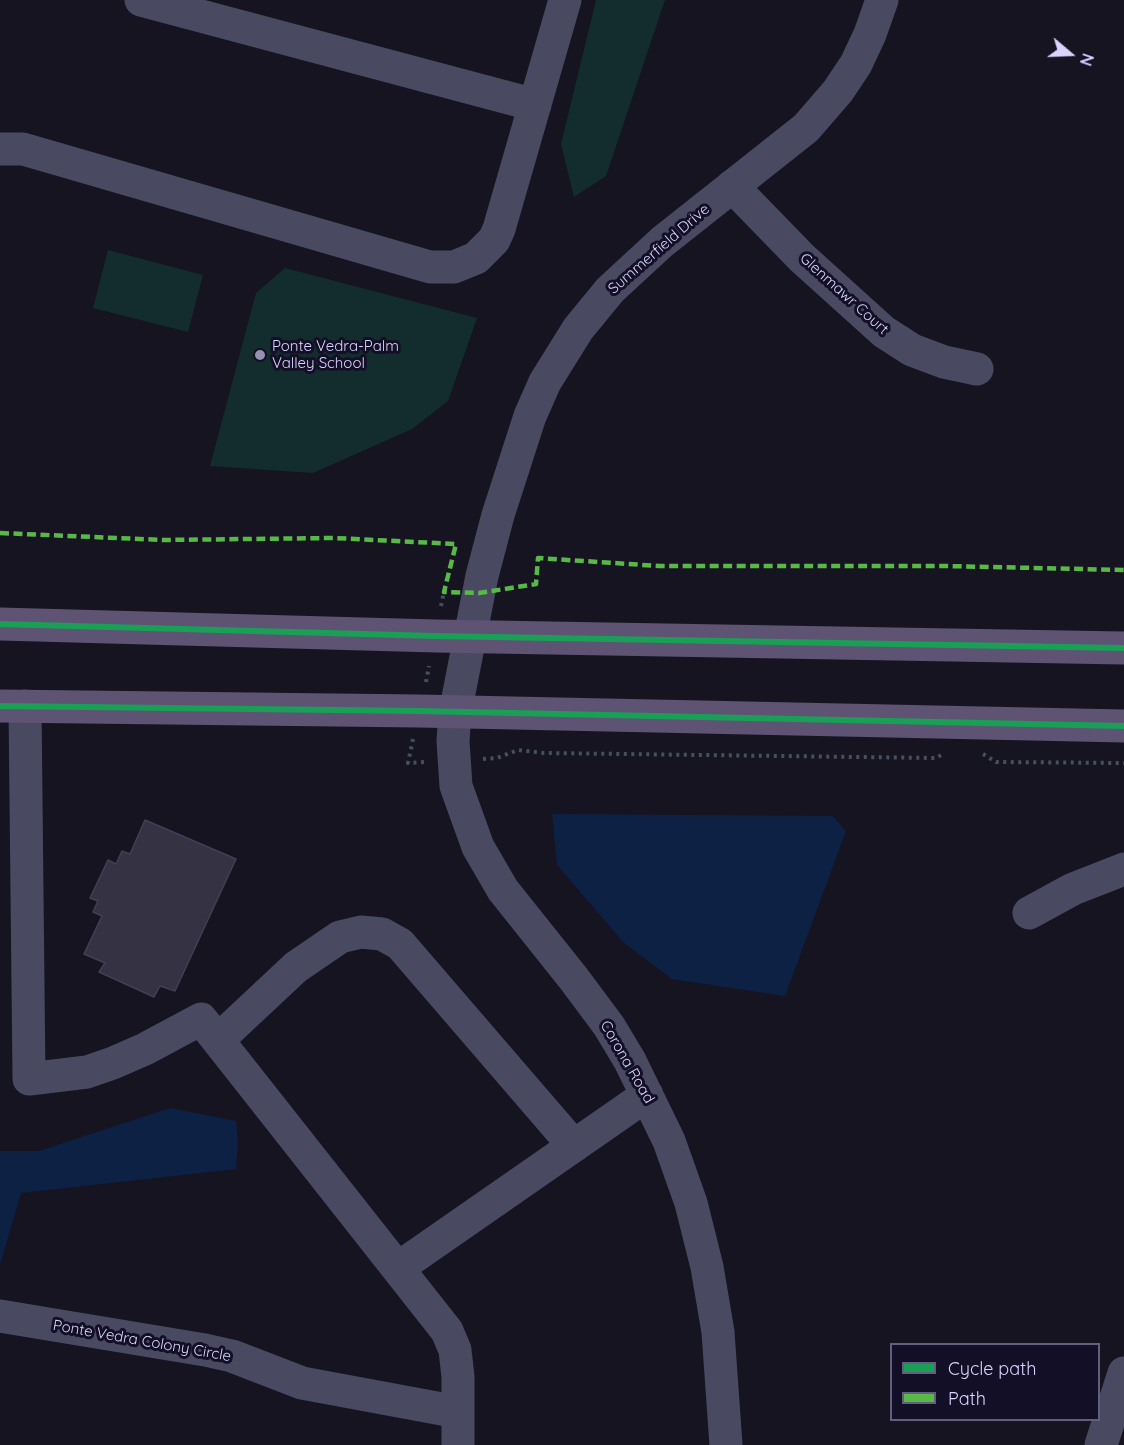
<!DOCTYPE html>
<html>
<head>
<meta charset="utf-8">
<style>
  body { margin:0 }
  #map { position:relative; width:1124px; height:1445px; overflow:hidden; background:#161421; font-family:Quicksand,sans-serif }
  canvas { display:block }
  .legend { position:absolute; left:890px; top:1343px; width:210px; height:78px; box-sizing:border-box; background:#130f26; border:2px solid #625e7d; margin:0; padding:8px 10px; list-style:none; font-size:18px; color:#d9d4ff }
  .legend li { display:flex; align-items:center; gap:12px; height:30px }
  .legend b { width:30px; border:2px solid #625e7d }
  .north { position:absolute; left:1040px; top:24px; width:60px; height:60px; -webkit-text-stroke:4px #130f26; paint-order:stroke; rotate:109deg; font-size:16px; font-weight:700; line-height:24px; text-align:center; color:#d9d4ff }
  .north::after { content:''; display:block; margin:auto; width:21px; height:27px; background:#d9d4ff; clip-path:polygon(50% 0,100% 100%,50% 72%,0 100%) }
</style>
</head>
<body>
<div id="map">
<canvas width="1124" height="1445"></canvas>
<ul class="legend">
<li><b style="height:8px;background:#1a9f57"></b>Cycle path</li>
<li><b style="height:8px;background:#58b947"></b>Path</li>
</ul>
<div class="north">N</div>
</div>
<script>
const g = document.querySelector('canvas').getContext('2d');
g.lineJoin = 'round';
function fillPath(path, color) { g.fillStyle = color; g.fill(path, 'evenodd'); }
const poly = rows => new Path2D(rows.map(r => 'M' + r).join(''));
function stroke(path, color, width, dash) { g.strokeStyle = color; g.lineWidth = width; g.lineCap = dash ? 'butt' : 'round'; g.setLineDash(dash || []); g.stroke(path); }
function label(font, color, halo, rows, align = 'center') {
  g.font = font + ' Quicksand,sans-serif'; g.lineWidth = 6; g.setLineDash([]); g.textBaseline = 'middle'; g.strokeStyle = halo; g.fillStyle = color; for (const [text, x, y, turn = 0] of rows) {
    g.save(); g.translate(x, y); g.rotate((+turn || 0) * Math.PI / 180); g.textAlign = isNaN(turn) ? turn : align; if (halo) g.strokeText(text, 0, 0); g.fillText(text, 0, 0); g.restore();
  }
}
const green = poly([
  [596,0,665,0,606,176,574,197,561,144],
  [108,250,203,275,188,332,93,308],
  [285,268,477,318,448,401,412,429,313,473,210,466,256,293]
]);
const water = poly([
  [552,814,833,816,846,831,785,996,672,979,624,943,557,865],
  [170,1108,236,1121,238,1143,236,1169,21,1193,0,1265,0,1151,39,1151]
]);
const building = poly([
  [145,820,236,859,175,991,160,986,154,997,99,972,105,963,84,954,102,916,93,912,98,901,90,898,108,860,116,864,122,851,130,854,145,820]
]);
const path = poly([
  [441,606,444,592],
  [426,682,429,666],
  [413,739,408,763,424,762],
  [983,754,996,762,1124,763],
  [483,759,497,758,518,750,544,753,936,758,943,754]
]);
const minor = poly([
  [141,0,535,105],
  [0,149,23,149,430,267,454,267,476,258,494,240,499,229,565,0],
  [732,186,802,258,884,332,912,350,944,362,977,369],
  [25,706,29,1079,87,1072,113,1063,145,1049,201,1019,447,1331,455,1350,458,1377,458,1445],
  [1029,913,1073,889,1124,869],
  [218,1040,296,967,340,937,361,932,382,934,400,944,574,1146],
  [398,1268,647,1095],
  [0,1316,205,1350,232,1356,302,1383,458,1412],
  [726,1445,718,1332,707,1267,691,1203,669,1141,630,1061,609,1026,574,979,503,890,478,847,456,786,453,741,455,713,482,576,498,515,530,416,545,382,578,329,610,290,662,242,806,128,838,91,856,64,870,34,882,0],
  [1101,1445,1124,1373]
]);
const major = poly([
  [0,624,436,636,1124,648],
  [0,706,419,711,1124,726]
]);
const quiet = poly([
  [0,533,163,540,334,538,456,544,444,592,479,593,536,584,538,558,659,566,947,566,1124,570]
]);
const cycleway = poly([
  [0,624,436,636,1124,648],
  [0,706,419,711,1124,726]
]);
const markers = [
  [260,355,6,"#9591b1"]
];
const streetNames = [
  ["Summerfield Drive",659,249,-41],
  ["Glenmawr Court",844,294,42],
  ["Corona Road",627,1062,60],
  ["Ponte Vedra Colony Circle",142,1341,10]
];
const poiNames = [
  ["Ponte Vedra-Palm",272,346],
  ["Valley School",272,363]
];
fillPath(green, '#132c2d');
fillPath(water, '#0d2144');
fillPath(building, '#343243');
stroke(building, '#433f54', 1.5);
stroke(path, '#44505f', 4, [3, 4.5]);
stroke(minor, '#4a4962', 33);
stroke(major, '#5e5373', 33);
stroke(quiet, '#58b947', 4.5, [9, 4.5]);
stroke(cycleway, '#1a9f57', 6);
for (const [x, y, r, color] of markers) { const dot = new Path2D(); dot.arc(x, y, r, 0, 2 * Math.PI); g.fillStyle = color; g.fill(dot); stroke(dot, '#130f26', 2); }
label('15px', '#d9d4ff', '#130f26', streetNames);
label('15px', '#d9d4ff', '#130f26', poiNames, 'left');
</script>
</body>
</html>
